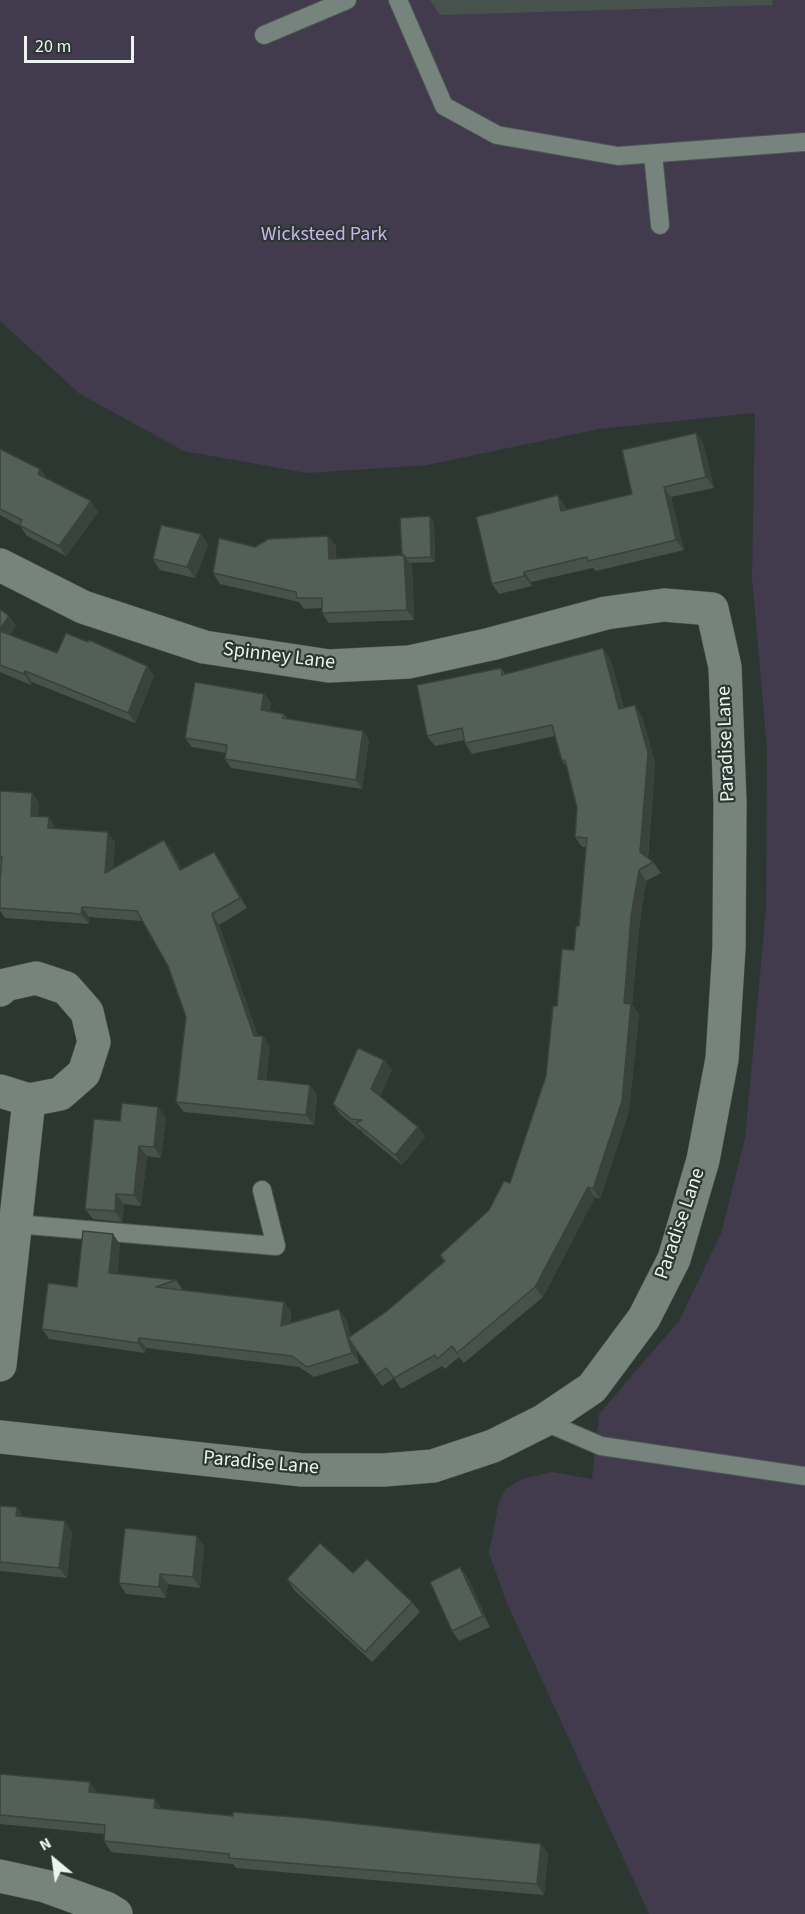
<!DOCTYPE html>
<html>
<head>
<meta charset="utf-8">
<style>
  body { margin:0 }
  #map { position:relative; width:805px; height:1914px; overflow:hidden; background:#2c3732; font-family:"Source Sans 3",sans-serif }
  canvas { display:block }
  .north { position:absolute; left:24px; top:1830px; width:60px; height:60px; -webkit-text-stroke:4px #2c3732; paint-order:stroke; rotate:331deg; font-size:16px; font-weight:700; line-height:24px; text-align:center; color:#edf4f0 }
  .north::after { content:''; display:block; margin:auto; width:21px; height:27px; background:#edf4f0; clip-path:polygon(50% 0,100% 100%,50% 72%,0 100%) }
  .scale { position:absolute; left:24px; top:36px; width:110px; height:27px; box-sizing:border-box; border:3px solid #edf4f0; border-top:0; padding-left:8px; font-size:18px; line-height:21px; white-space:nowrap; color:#edf4f0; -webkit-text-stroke:4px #2c3732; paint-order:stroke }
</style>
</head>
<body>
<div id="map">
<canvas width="805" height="1914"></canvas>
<div class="north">N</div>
<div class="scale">20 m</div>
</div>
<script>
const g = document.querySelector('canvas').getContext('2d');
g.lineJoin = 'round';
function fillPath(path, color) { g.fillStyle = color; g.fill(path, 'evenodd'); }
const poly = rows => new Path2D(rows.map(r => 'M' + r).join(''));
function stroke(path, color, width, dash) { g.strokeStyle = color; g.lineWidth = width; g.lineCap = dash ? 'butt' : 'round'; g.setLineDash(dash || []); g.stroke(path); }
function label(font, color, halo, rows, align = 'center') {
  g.font = font + ' "Source Sans 3",sans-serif'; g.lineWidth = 4.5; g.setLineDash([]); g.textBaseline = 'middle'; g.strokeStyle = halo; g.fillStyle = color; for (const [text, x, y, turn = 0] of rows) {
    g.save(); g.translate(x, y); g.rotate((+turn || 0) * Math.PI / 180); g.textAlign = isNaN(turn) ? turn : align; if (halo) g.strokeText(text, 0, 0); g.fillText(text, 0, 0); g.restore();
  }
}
const green = poly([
  [0,0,805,0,805,1914,649,1914,506,1601,489,1553,499,1502,506,1489,522,1479,552,1472,592,1479,599,1414,679,1321,721,1234,745,1139,766,909,767,748,752,578,755,413,599,429,427,465,307,473,184,451,80,394,0,321]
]);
const lane = poly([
  [398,0,444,106,497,135,618,156,805,142],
  [264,35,347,0],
  [653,154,660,225],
  [16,1224,276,1246,262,1190],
  [543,1421,601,1446,805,1476]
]);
const street = poly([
  [0,565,83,607,204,647,329,666,409,662,491,644,606,613,664,605,712,609,725,667,730,803,729,948,722,1059,703,1160,674,1259,644,1318,592,1388,543,1421,493,1446,433,1466,384,1470,302,1470,0,1437],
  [0,990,5,985,36,978,66,988,87,1012,94,1042,84,1073,60,1094,29,1100,0,1091],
  [0,1365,29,1100],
  [0,1876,45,1886,106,1908,116,1914]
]);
const wall = poly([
  [430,0,772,0,773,5,440,15],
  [696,433,703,443,714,488,671,497,684,550,596,571,593,568,531,582,532,586,499,594,492,584,565,506,566,510,632,494],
  [0,449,40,469,47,478,98,512,66,556,27,536,20,526,0,515],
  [434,522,435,562,410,563,412,566,414,620,329,623,322,613,322,608,304,609,299,602,220,584,213,573,255,547,328,536,336,546,336,559,402,556],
  [201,534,208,545,195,578,160,570,153,559],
  [0,609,9,616,16,626,10,635,57,653,147,666,154,676,135,723,32,682,31,685,0,672],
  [610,658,624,708,642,716,655,763,648,858,653,862,661,873,646,881,639,928,632,1005,639,1014,629,1111,600,1199,595,1197,543,1297,464,1363,459,1357,445,1369,442,1366,401,1389,394,1378,382,1386,355,1348,359,1363,314,1377,299,1367,146,1348,145,1353,49,1339,42,1329,77,1287,120,1244,117,1274,176,1280,183,1290,284,1302,291,1312,290,1324,346,1319,351,1336,387,1311,444,1261,440,1255,489,1210,510,1183,546,1076,557,1006,574,950,579,926,586,847,582,847,575,837,577,808,567,768,562,761,555,736,472,754,465,743,464,740,435,746,427,736,501,668,505,674],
  [264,694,271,703,269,711,284,714,288,719,363,731,369,740,362,789,231,768,225,759,226,753,192,747,185,738],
  [0,792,32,793,39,803,38,816,49,817,56,829,115,842,113,868,164,840,171,850,182,870,214,852,221,862,247,908,219,925,258,1036,263,1036,270,1047,266,1080,310,1085,317,1095,314,1125,184,1112,176,1102,186,1017,168,966,142,921,89,917,89,924,5,918,0,911],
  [384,1060,392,1070,380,1096,418,1127,425,1137,402,1165,364,1134,361,1130,358,1129,340,1114,333,1104],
  [166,1117,161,1158,147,1156,141,1206,124,1204,122,1222,93,1219,85,1209,120,1121],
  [0,1506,17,1507,23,1517,65,1521,72,1532,67,1578,0,1571],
  [197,1536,204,1546,200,1588,168,1584,166,1598,126,1594,119,1583],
  [353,1573,412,1602,420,1612,372,1662,294,1590,287,1579],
  [468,1578,490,1627,459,1641,452,1631],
  [0,1774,97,1793,162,1809,233,1816,541,1844,548,1854,544,1895,236,1868,233,1864,111,1852,104,1841,104,1834,0,1824]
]);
const shadedWall = poly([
  [696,433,703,443,714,488,706,477],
  [40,469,48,479,38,474],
  [664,487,671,497,684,550,676,540],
  [558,495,565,506,569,521,561,511],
  [91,501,98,512,66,556,59,546],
  [430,516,434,522,435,562,431,557],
  [201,534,208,545,195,578,187,567],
  [328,536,336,546,337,570,329,559],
  [404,555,412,566,414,620,407,610],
  [524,572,531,582,532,586,524,576],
  [9,616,16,626,6,640,0,632,0,629],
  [603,648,610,658,627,720,619,709],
  [147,666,154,676,135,723,128,713],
  [25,671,32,682,31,685,24,674],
  [264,694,271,703,268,719,261,710],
  [635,705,642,716,655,763,647,862,640,852],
  [363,731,369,740,362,789,356,780],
  [32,793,39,803,38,826,31,816],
  [49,817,56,828,55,838,48,828],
  [108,832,115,842,112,883,105,873],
  [164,840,171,850,188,881,180,870],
  [214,852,221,862,247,908,240,898],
  [639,870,646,881,639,928,632,1005,639,1014,629,1111,600,1199,593,1189,624,1003,631,917],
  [82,907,89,917,89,924,81,914],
  [212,914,219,925,262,1046,254,1036],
  [263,1036,270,1047,265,1090,258,1079],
  [384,1060,392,1070,379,1099,371,1089],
  [310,1085,317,1095,314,1125,306,1115],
  [158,1107,166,1117,161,1158,154,1147],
  [418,1127,425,1137,402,1165,395,1155],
  [139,1146,147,1156,141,1206,134,1195],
  [588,1187,595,1197,543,1297,535,1287],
  [116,1194,124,1204,122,1222,115,1211],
  [113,1234,120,1244,117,1283,109,1273],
  [284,1302,291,1312,288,1336,281,1326],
  [339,1309,346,1319,359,1363,352,1353],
  [139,1338,146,1348,145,1353,138,1343],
  [17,1507,24,1518,16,1516],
  [65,1521,72,1532,67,1578,59,1568],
  [197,1536,204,1546,200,1588,193,1577],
  [460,1567,468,1578,490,1627,483,1616],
  [160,1574,168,1584,166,1598,159,1587],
  [90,1782,97,1792,89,1792],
  [155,1799,162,1809,154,1808],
  [541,1844,548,1854,544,1895,537,1884]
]);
const building = poly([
  [696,433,706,477,664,487,676,540,588,561,587,557,524,572,524,576,492,584,476,517,558,495,561,511,632,494,622,450,696,433],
  [0,449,40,469,38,474,91,501,59,546,19,525,22,520,0,509,0,449],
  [430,516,431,557,406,558,404,555,402,556,400,518,430,516],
  [161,525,201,534,187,567,153,559,161,525],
  [328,536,329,559,404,555,407,610,322,613,322,598,297,598,296,592,213,573,219,538,255,547,268,539,328,536],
  [0,609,9,616,0,629,0,609],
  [0,631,57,653,66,633,88,642,89,640,147,666,128,713,25,671,24,674,0,665,0,631],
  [603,648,619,709,635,705,648,753,640,852,653,862,639,870,631,917,624,1003,631,1004,622,1101,593,1189,588,1187,535,1287,457,1353,452,1346,437,1359,435,1355,394,1378,386,1368,375,1376,348,1338,387,1311,445,1261,440,1255,489,1210,504,1181,510,1183,546,1076,553,1006,557,1006,562,949,574,950,576,926,579,926,587,838,575,837,577,808,565,760,562,761,552,725,465,743,462,728,427,736,417,685,501,668,502,675,603,648],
  [195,682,264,694,261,710,284,714,283,718,363,731,356,780,225,759,227,745,185,738,195,682],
  [3,791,32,793,31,816,49,817,48,828,108,832,105,873,164,840,180,870,214,852,240,898,212,914,254,1036,263,1036,258,1079,310,1085,306,1115,176,1102,186,1017,168,966,137,911,82,907,81,914,0,908,0,881,2,857,0,858,0,792,3,791],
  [358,1048,384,1060,371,1089,418,1127,395,1155,356,1123,362,1120,351,1119,333,1104,358,1048],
  [122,1103,158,1107,154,1147,139,1146,134,1195,116,1194,115,1211,85,1209,94,1119,120,1121,122,1103],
  [83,1231,113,1234,109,1273,176,1280,156,1287,284,1302,281,1326,339,1309,352,1353,307,1367,292,1356,139,1338,138,1343,42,1329,48,1283,77,1287,83,1231],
  [0,1506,17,1507,16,1516,65,1521,59,1568,0,1562,0,1506],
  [125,1528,197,1536,193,1577,160,1574,159,1587,119,1583,125,1528],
  [320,1543,353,1573,367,1559,412,1602,365,1652,287,1579,320,1543],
  [460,1567,483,1616,452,1631,430,1582,460,1567],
  [0,1774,90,1782,89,1792,155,1799,154,1808,233,1816,233,1812,305,1818,541,1844,537,1884,229,1858,229,1854,104,1841,105,1825,0,1815,0,1774]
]);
const parkNames = [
  ["Wicksteed Park",324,236]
];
const streetNames = [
  ["Spinney Lane",279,657,7],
  ["Paradise Lane",727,744,-92],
  ["Paradise Lane",681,1224,-71],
  ["Paradise Lane",261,1464,5]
];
fillPath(green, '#423b4e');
stroke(lane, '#4c5652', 20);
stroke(street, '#4c5652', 34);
stroke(lane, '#77847d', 18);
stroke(street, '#77847d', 33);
fillPath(wall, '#47524d');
fillPath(shadedWall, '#3a423e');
fillPath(building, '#535f59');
stroke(building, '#3a423e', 1.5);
label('20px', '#c8b3e9', '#2c3732', parkNames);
label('20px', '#edf4f0', '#2c3732', streetNames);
</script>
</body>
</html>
